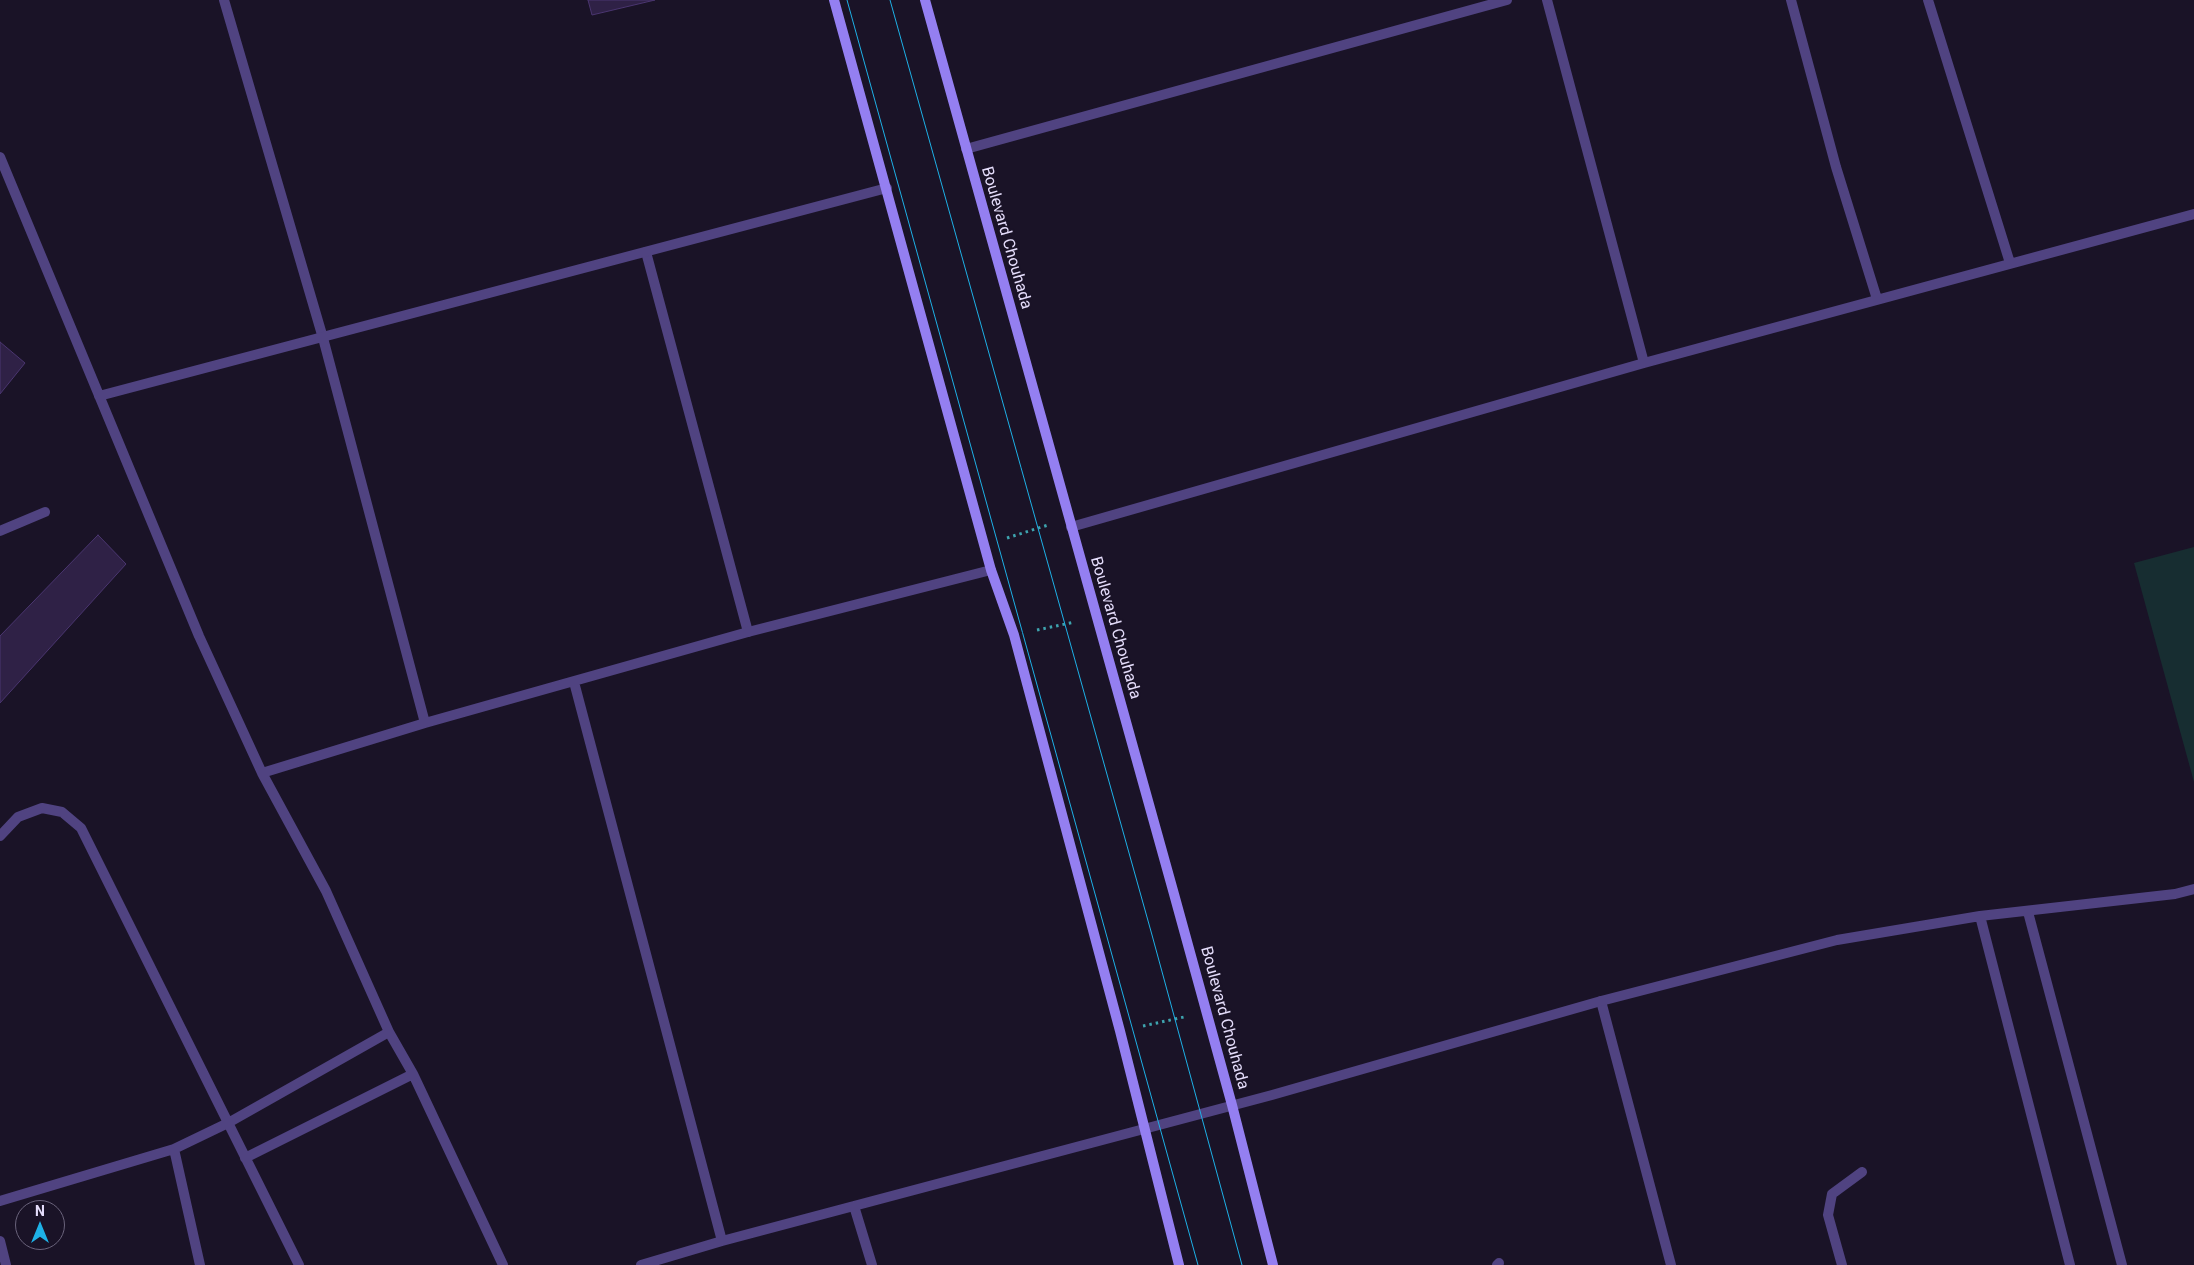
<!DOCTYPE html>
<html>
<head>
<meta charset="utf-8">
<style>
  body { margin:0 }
  #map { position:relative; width:2194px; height:1265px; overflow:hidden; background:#1a1327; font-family:Roboto,sans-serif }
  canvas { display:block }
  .north { position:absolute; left:15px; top:1200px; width:50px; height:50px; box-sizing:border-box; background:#1a1327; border:1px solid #6b647c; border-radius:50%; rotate:0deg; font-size:14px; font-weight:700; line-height:20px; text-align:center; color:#e5ddfb }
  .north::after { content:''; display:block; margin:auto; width:18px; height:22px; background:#1eb1e6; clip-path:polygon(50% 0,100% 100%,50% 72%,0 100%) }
</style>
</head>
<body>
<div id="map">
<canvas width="2194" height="1265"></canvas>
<div class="north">N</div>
</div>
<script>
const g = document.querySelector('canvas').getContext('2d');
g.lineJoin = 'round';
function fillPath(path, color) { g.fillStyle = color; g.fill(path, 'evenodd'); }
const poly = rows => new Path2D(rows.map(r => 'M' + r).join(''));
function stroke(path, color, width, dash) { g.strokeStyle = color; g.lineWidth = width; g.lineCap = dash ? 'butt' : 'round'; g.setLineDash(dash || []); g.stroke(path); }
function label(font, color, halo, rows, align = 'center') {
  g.font = font + ' Roboto,sans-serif'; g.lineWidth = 4; g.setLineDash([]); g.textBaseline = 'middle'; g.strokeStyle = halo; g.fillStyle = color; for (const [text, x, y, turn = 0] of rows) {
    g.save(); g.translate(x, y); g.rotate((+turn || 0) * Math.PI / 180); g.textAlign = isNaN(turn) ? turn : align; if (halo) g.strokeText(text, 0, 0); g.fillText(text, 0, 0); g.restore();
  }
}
const green = poly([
  [2194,547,2194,782,2134,563]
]);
const building = poly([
  [588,0,655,0,592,15,588,0],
  [0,342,25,363,0,394,0,342],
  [98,535,126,564,0,703,0,636,98,535]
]);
const path = poly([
  [1007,538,1048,525],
  [1037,630,1075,622],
  [1143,1026,1184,1017]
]);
const lane = poly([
  [224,0,323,338],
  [646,252,748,632],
  [1601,1001,1671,1265]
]);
const street = poly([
  [1547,0,1644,363],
  [1791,0,1836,167,1877,299],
  [1928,0,2010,263],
  [966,149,1507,0],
  [0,157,199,636,262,773,326,891,389,1032,413,1074,503,1265],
  [323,338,425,723],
  [99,396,887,188],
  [1071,527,1644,363,2194,214],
  [0,531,45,512],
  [574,682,722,1241],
  [262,773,425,723,748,632,991,570],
  [0,836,18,817,42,808,62,812,81,828,299,1265],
  [2028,912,2122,1265],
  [1980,916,2070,1265],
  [174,1149,200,1265],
  [245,1158,413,1074],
  [0,1201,174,1149,228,1123,389,1032],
  [854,1206,872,1265],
  [0,1241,6,1265],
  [641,1265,722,1241,1272,1095,1601,1001,1837,940,1980,916,2175,894,2194,889],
  [1497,1265,1499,1263],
  [1842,1265,1828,1215,1832,1194,1862,1172]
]);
const secondary = poly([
  [834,0,991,570,1014,635,1120,1031,1179,1265],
  [925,0,1174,894,1232,1105,1273,1265]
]);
const tram = poly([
  [847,0,1198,1265],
  [890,0,1152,935,1242,1265]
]);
const streetNames = [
  ["Boulevard Chouhada",1006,238,74],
  ["Boulevard Chouhada",1115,628,74],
  ["Boulevard Chouhada",1224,1018,75]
];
fillPath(green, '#172d31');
fillPath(building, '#2f2146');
stroke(building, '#4b3670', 1);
stroke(path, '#3ea3ae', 3, [2.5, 4]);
stroke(lane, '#504381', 10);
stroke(street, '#504381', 10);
stroke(secondary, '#947ff1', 10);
stroke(tram, '#1eb1e6', 1);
label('16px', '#e5ddfb', '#1a1327', streetNames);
</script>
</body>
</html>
